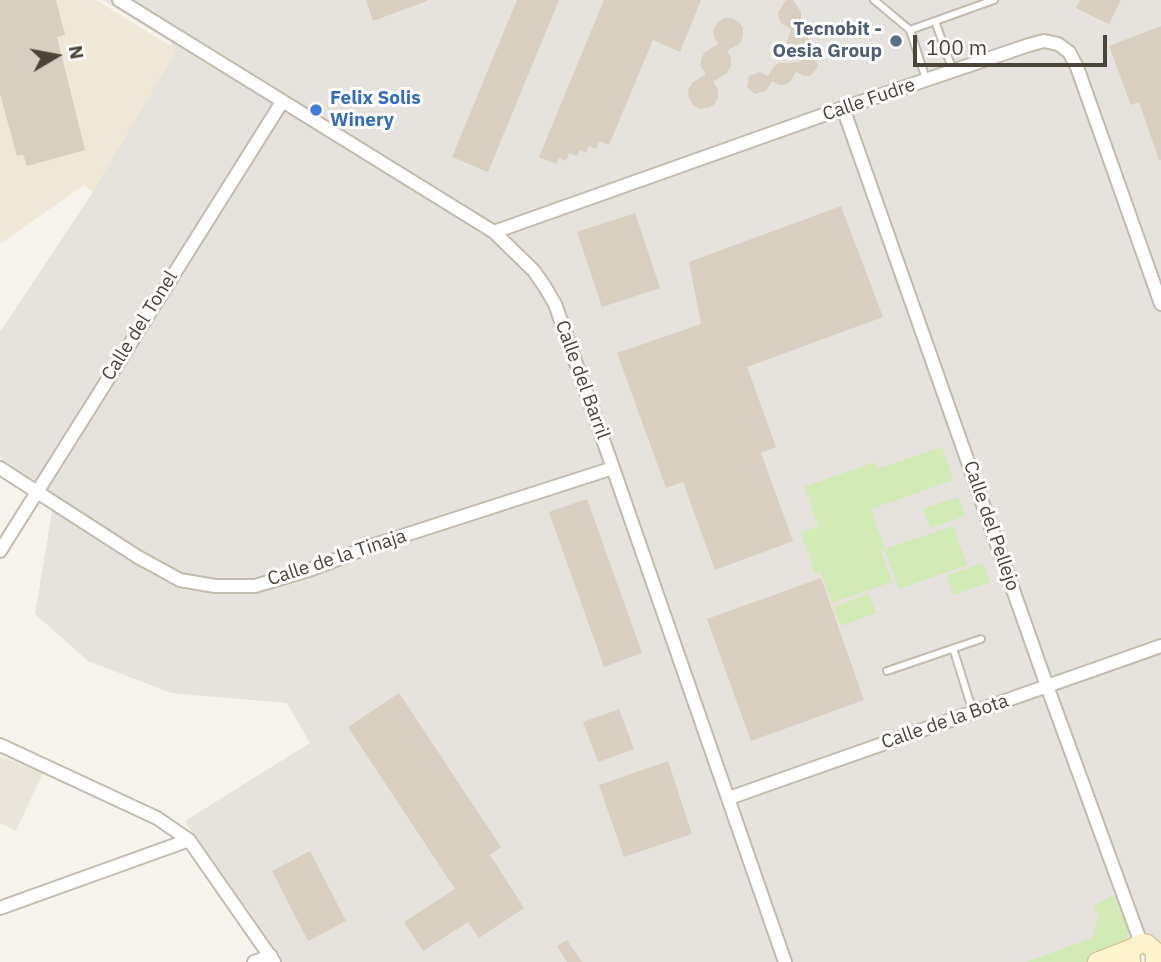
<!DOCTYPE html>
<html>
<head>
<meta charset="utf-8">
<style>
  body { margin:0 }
  #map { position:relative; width:1161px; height:962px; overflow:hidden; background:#f6f3ec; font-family:"IBM Plex Sans",sans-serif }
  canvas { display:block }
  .north { position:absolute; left:21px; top:21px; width:70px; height:70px; -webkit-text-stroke:5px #fff; paint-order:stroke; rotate:80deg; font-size:19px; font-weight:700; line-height:28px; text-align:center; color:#4b4439 }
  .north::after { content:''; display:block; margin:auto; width:24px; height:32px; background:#4b4439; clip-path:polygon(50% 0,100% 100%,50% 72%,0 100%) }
  .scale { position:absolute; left:913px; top:35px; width:194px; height:32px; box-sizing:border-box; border:4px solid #4b4439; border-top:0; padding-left:9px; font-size:21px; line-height:24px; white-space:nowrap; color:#4b4439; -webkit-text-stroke:5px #fff; paint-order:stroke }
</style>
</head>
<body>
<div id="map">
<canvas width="1161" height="962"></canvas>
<div class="north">N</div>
<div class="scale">100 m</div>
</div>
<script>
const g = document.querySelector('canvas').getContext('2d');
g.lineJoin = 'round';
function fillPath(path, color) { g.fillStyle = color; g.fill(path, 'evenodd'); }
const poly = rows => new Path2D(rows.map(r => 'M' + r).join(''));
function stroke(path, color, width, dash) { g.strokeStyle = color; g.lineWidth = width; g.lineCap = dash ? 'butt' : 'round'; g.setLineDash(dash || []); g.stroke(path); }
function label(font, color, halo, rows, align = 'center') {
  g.font = font + ' "IBM Plex Sans",sans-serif'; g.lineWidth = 6; g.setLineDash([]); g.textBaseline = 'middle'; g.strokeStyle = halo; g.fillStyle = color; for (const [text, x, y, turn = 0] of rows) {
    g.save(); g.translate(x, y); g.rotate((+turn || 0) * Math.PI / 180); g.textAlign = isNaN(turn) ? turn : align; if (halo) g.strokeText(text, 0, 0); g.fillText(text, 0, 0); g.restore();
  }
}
const residential = poly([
  [0,756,43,773,16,831,0,823]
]);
const industrial = poly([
  [103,0,1161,0,1161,941,1147,944,1097,962,273,962,185,821,310,743,287,703,171,693,88,661,35,614,55,494,0,458,0,332,93,192,172,43]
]);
const education = poly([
  [0,0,96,0,177,50,93,192,84,185,0,244]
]);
const green = poly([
  [942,447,953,480,871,509,885,549,953,526,967,565,899,589,884,549,881,551,892,582,832,603,821,572,815,574,801,533,818,526,804,487,875,462,878,469],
  [958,497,965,516,930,528,923,509],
  [983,563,990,582,954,595,947,576],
  [869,594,876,613,840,626,834,607],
  [1114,895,1127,927,1128,934,1122,949,1085,962,1027,962,1092,938,1098,918,1093,906]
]);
const parking = poly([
  [801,0,865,0,901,38,910,53,904,55,903,65,899,68,833,91]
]);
const building = poly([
  [0,0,56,0,65,35,57,37,85,150,27,166,23,154,17,156,0,94],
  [366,0,427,0,427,1,373,21],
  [517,0,559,0,488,172,452,157],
  [604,0,701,0,680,52,653,40,609,145,599,141,596,149,589,146,586,153,580,150,577,156,569,153,566,161,559,158,556,164,539,157],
  [786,0,793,0,801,12,801,18,797,26,806,32,809,37,809,43,805,51,815,56,818,67,810,76,804,76,796,72,790,82,785,85,779,85,772,81,766,91,755,94,747,87,749,76,760,72,768,76,774,66,779,63,800,62,786,41,787,42,791,29,782,24,779,19,778,13],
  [1080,0,1121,0,1109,24,1076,8],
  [724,18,732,18,739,22,743,28,743,36,740,43,727,51,731,58,731,66,727,73,713,82,718,89,718,97,715,104,708,108,700,109,693,105,689,98,688,90,692,83,706,74,701,67,701,59,705,52,718,44,714,37,713,30,717,23],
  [1161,26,1161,160,1159,160,1139,102,1131,105,1109,46],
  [841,206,883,317,747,367,776,447,761,453,793,541,715,570,683,482,666,488,617,353,701,324,689,262],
  [635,213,660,288,602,307,577,232],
  [587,499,642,653,604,667,549,512],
  [821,578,864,700,751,741,707,619],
  [399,693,501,847,490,855,524,908,479,938,468,922,423,951,404,922,455,889,348,727],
  [619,709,634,749,598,762,583,722],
  [668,761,692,834,624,857,599,785],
  [310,851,346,921,308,941,272,871],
  [567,940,582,962,567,962,557,946]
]);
const lane = poly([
  [874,0,910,30,926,79],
  [935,21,953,71],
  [910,30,994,0],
  [953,648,973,712],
  [887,671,981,639]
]);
const street = poly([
  [119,0,494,232,534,271,545,287,555,304,613,468,785,962],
  [843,108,1047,686,1141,943],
  [494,232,843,108,1029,45,1044,41,1058,44,1069,52,1077,67,1161,304],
  [0,468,138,557,180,580,215,586,255,586,312,569,374,545,613,468],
  [0,551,282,102],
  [0,745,157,818,189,840,274,962],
  [729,798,1161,646],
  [0,908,189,840],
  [254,962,271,956]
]);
const secondary = poly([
  [1097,962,1133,948],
  [1131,962,1130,953,1133,948,1141,943,1147,944,1155,951,1155,962]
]);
const markers = [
  [896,41,7,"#5c6f8a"],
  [316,110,7,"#3f7fe0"]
];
const serviceNames = [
  ["Tecnobit -",882,30],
  ["Oesia Group",882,52]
];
const shopNames = [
  ["Felix Solis",330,99],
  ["Winery",330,121]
];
const streetNames = [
  ["Calle Fudre",869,100,-19],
  ["Calle del Tonel",140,326,-58],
  ["Calle del Barril",582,380,70],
  ["Calle del Pellejo",991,526,71],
  ["Calle de la Tinaja",337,558,-18],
  ["Calle de la Bota",945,722,-19]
];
fillPath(residential, '#eae5da');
fillPath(industrial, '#e6e2dd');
fillPath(education, '#efe8d6');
fillPath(green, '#d2eab5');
fillPath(parking, '#e5e3e0');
fillPath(building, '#d8cfc1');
stroke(lane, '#c2bbae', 10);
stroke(street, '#c2bbae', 16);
stroke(secondary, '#d6c79b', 21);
stroke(lane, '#fff', 6);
stroke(street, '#fff', 12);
stroke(secondary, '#fff3cd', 18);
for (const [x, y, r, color] of markers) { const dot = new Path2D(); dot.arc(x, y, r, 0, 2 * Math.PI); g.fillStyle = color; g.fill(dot); stroke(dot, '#fff', 2.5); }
label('bold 19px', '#4e5e75', '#fff', serviceNames, 'right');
label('bold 19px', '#366cbe', '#fff', shopNames, 'left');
label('19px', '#4b4439', '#fff', streetNames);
</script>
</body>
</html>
